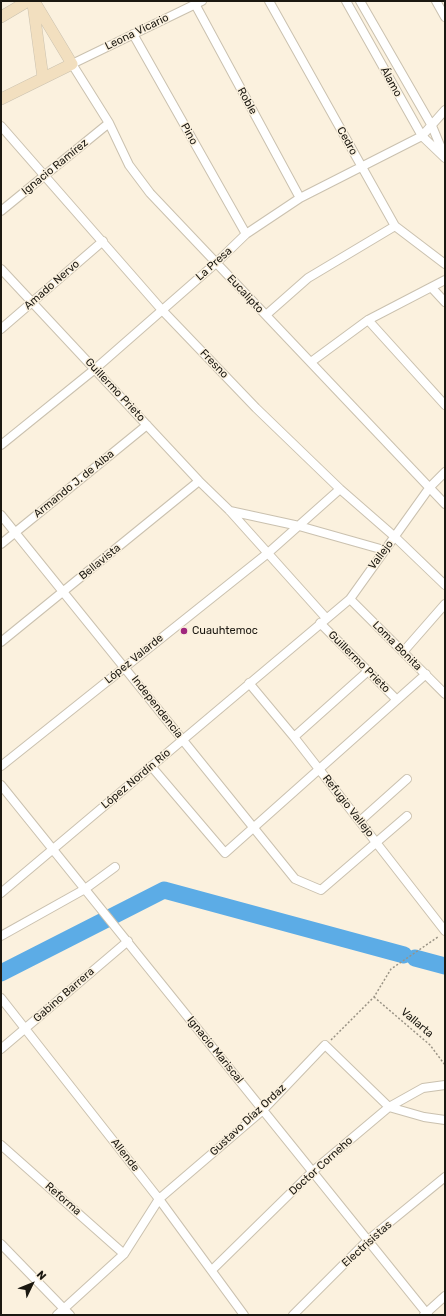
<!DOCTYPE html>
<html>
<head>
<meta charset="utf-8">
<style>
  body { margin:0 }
  #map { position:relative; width:446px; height:1316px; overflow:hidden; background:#fbf1de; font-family:Rubik,sans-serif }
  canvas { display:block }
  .frame { position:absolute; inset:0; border:2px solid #1b1811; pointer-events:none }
  .north { position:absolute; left:12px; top:1264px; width:40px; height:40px; -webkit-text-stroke:3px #fbf1de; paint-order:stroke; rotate:47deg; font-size:11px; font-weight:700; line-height:16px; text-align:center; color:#1b1811 }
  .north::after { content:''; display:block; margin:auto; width:14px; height:18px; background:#1b1811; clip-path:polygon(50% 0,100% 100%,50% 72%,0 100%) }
</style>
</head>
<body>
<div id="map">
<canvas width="446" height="1316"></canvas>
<div class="frame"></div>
<div class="north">N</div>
</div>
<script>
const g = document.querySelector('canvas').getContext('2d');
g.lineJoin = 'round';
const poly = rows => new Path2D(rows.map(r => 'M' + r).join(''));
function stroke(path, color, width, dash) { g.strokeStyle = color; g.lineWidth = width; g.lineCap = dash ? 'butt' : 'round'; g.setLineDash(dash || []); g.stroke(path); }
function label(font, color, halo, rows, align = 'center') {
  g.font = font + ' Rubik,sans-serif'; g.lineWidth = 3; g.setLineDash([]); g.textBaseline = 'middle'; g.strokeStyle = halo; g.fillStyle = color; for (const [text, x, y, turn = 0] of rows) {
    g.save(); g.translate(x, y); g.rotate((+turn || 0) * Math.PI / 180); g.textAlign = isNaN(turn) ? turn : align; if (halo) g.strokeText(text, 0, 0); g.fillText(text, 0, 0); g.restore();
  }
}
const river = poly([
  [415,958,445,966],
  [1,973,164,890,404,955]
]);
const path = poly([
  [374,997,430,1045,445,1065],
  [331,1040,374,997,391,969,438,937]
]);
const minor = poly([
  [202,1,72,64,109,123,129,165,150,193,445,504],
  [269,1,395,226,445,264],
  [346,1,422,136,445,158],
  [360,1,432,126,444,155],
  [436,1,445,17],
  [195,4,300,198],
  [133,34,246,234],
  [1,126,162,310,256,408,340,489,395,537,445,585],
  [1,211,109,123],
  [1,269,199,481,230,511,326,618],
  [432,288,445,302],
  [266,315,308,278,395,226],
  [368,320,445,405],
  [1,329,103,241],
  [311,362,368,320,445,280],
  [1,445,95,369,216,263,246,234,300,198,422,136,445,110],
  [230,511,299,526,384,550],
  [1,515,295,879,321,890,407,816],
  [1,544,147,425],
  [350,599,445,694],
  [320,623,397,700],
  [1,642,199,481],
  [403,652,445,604],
  [249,683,294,737,445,931],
  [294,737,368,671],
  [1,766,268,553,340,489],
  [151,766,225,853,426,674],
  [1,785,428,1315],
  [360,821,407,779],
  [1,893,350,599,430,487,445,472],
  [1,936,85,889,115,867],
  [1,998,159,1199,244,1315],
  [1,1049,128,941],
  [1,1145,124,1254],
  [1,1244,70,1315],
  [212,1270,313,1171,389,1107,423,1088,445,1085],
  [57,1315,124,1254,159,1199,263,1110,325,1045,389,1107,424,1117,445,1120],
  [293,1315,368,1240,445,1177],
  [424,1315,445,1296]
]);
const secondary = poly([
  [33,4,43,78],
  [1,17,28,1],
  [1,99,72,64,34,1]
]);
const markers = [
  [184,631,4,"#a0277d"]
];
const streetNames = [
  ["Leona Vicario",137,32,-26],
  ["Álamo",391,82,61],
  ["Roble",247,101,61],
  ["Pino",189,134,61],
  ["Cedro",347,141,61],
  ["Ignacio Ramírez",55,167,-39],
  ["La Presa",214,264,-42],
  ["Amado Nervo",52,285,-41],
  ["Eucalipto",245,294,47],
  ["Fresno",214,364,46],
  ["Guillermo Prieto",115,390,47],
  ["Armando J. de Alba",74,484,-39],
  ["Vallejo",381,555,-53],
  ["Bellavista",100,562,-39],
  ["Loma Bonita",397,646,45],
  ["López Valarde",134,659,-39],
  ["Guillermo Prieto",359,662,45],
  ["Independencia",157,707,52],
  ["López Nordín Río",136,779,-40],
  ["Refugio Vallejo",348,806,52],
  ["Gabino Barrera",64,995,-41],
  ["Vallarta",417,1023,40],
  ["Ignacio Mariscal",215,1050,51],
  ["Gustavo Díaz Ordaz",248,1120,-43],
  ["Allende",125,1155,52],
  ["Doctor Corneho",321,1166,-42],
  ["Reforma",63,1199,41],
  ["Electrisistas",367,1244,-42]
];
const poiNames = [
  ["Cuauhtemoc",192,631]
];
stroke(river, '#5cace6', 17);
stroke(minor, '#cac1af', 10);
stroke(secondary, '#cac1af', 12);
stroke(path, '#9a9385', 1.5, [2, 2]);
stroke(minor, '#fff', 8);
stroke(secondary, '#f2dfbf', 11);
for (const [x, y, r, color] of markers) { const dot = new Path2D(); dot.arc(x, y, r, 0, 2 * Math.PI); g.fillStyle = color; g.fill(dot); stroke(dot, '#fbf1de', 1.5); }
label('11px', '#1b1811', '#fbf1de', streetNames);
label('11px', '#1b1811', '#fbf1de', poiNames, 'left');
</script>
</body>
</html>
